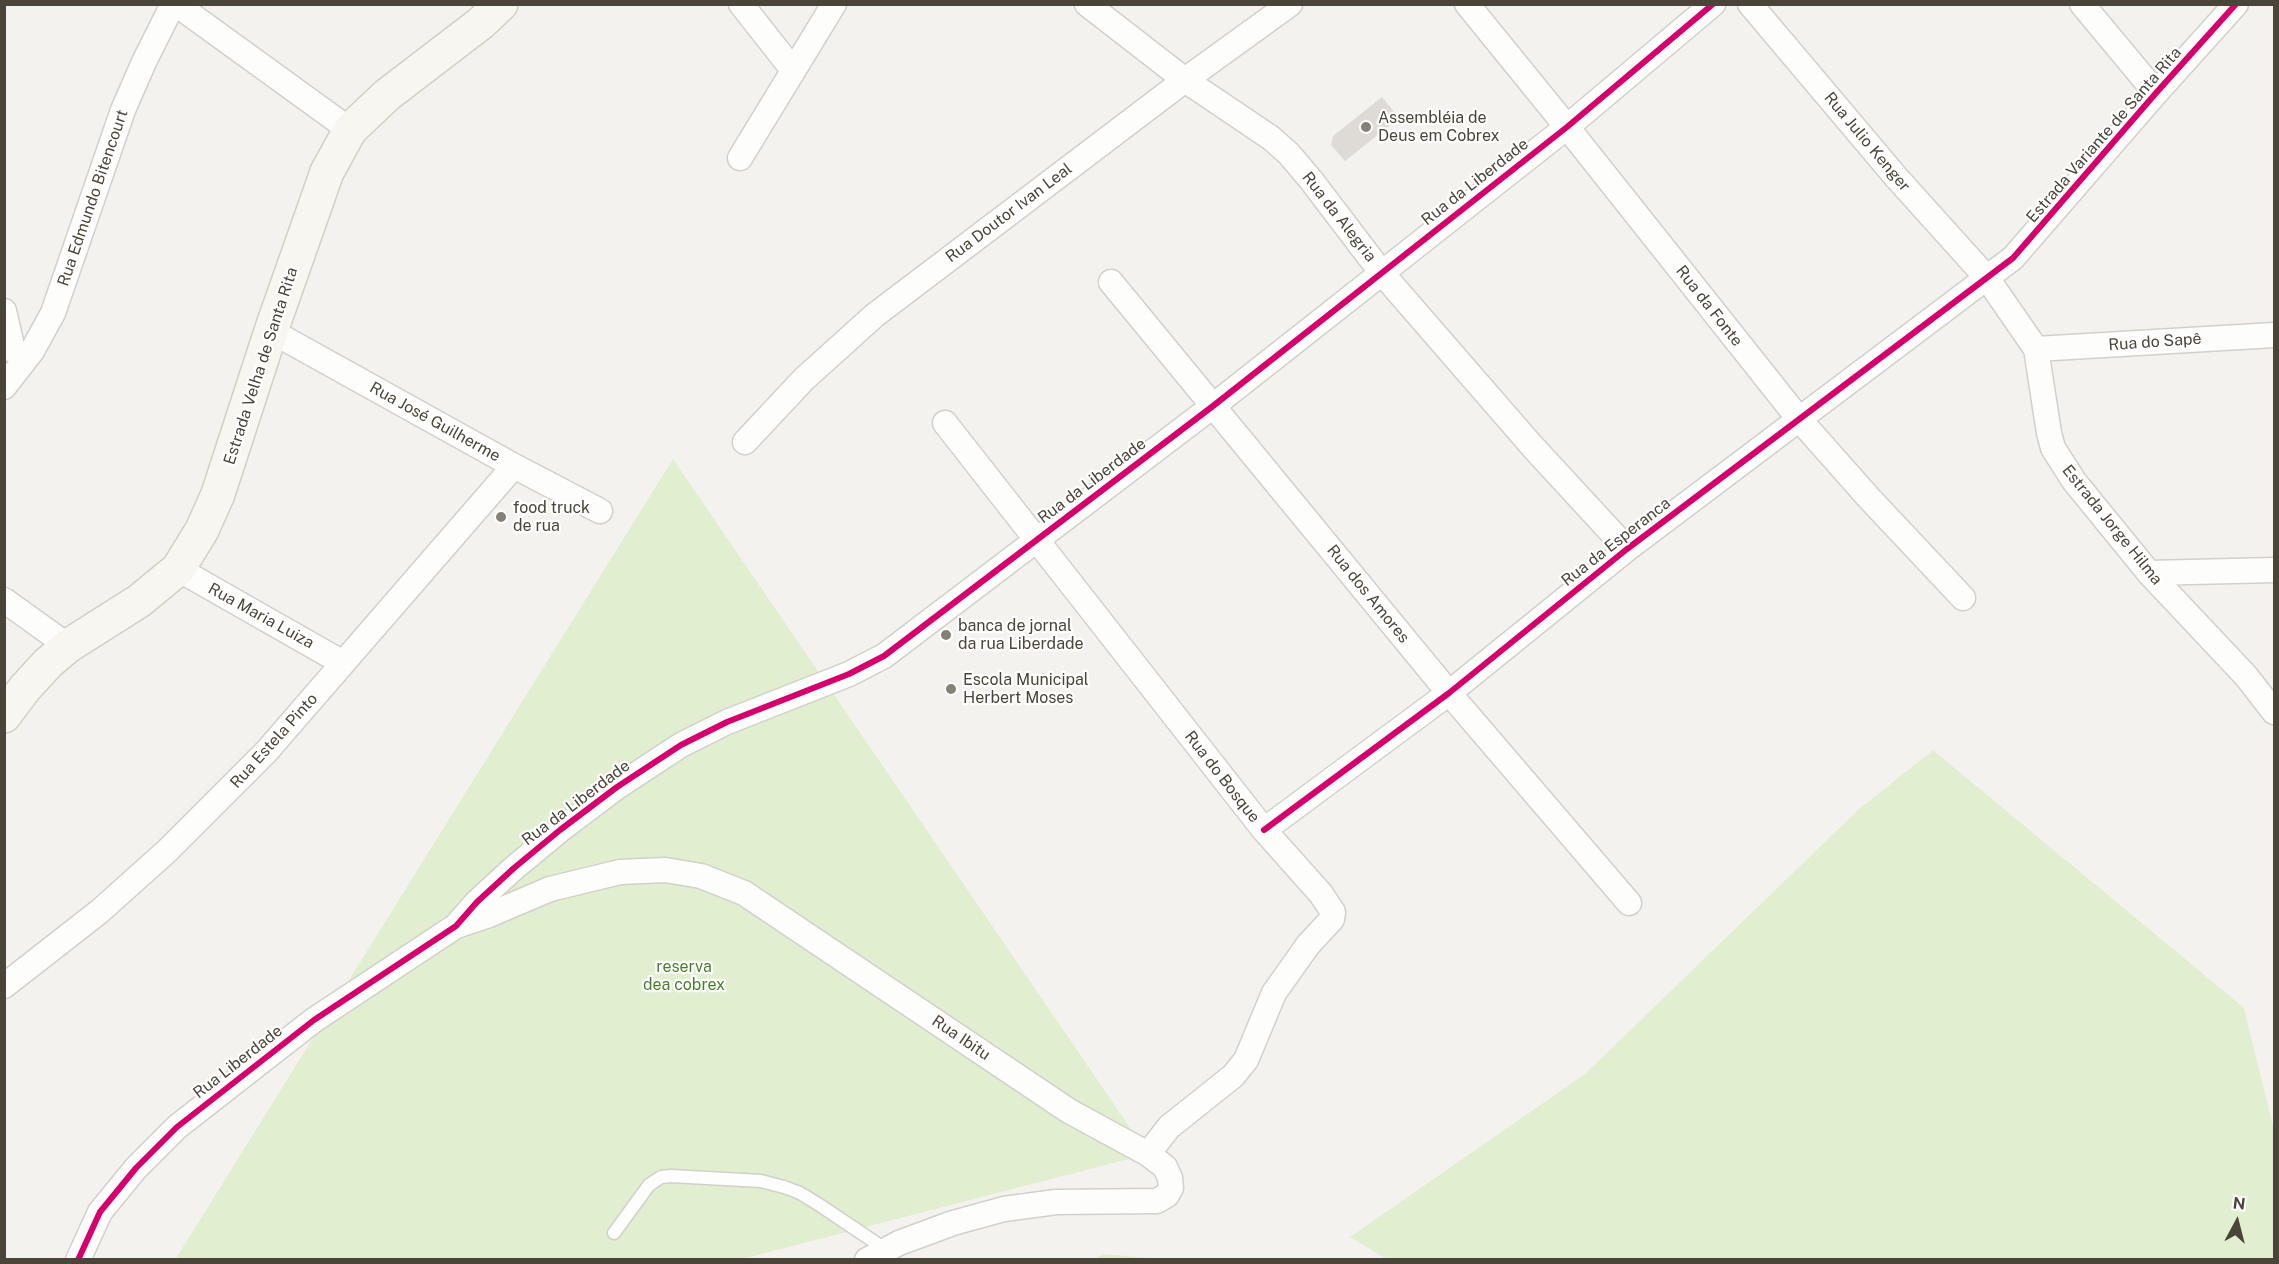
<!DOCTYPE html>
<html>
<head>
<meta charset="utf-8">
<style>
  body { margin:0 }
  #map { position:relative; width:2279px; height:1264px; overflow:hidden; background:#f4f2ee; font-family:"Public Sans",sans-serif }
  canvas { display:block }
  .frame { position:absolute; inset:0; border:6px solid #4b4439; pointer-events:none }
  .north { position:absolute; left:2207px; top:1192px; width:60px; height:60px; -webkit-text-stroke:4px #fff; paint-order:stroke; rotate:7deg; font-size:16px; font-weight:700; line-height:24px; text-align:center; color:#4b4439 }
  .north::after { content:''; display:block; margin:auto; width:21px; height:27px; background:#4b4439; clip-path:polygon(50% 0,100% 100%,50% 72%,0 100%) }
</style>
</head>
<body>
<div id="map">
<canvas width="2279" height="1264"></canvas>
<div class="frame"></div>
<div class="north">N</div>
</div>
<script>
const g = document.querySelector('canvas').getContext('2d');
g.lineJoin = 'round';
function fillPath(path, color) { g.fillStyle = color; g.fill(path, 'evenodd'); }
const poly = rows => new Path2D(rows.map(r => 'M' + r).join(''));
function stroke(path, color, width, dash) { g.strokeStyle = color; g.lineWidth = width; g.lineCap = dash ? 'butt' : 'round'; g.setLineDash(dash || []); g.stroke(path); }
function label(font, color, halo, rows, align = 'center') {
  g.font = font + ' "Public Sans",sans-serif'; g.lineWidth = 4.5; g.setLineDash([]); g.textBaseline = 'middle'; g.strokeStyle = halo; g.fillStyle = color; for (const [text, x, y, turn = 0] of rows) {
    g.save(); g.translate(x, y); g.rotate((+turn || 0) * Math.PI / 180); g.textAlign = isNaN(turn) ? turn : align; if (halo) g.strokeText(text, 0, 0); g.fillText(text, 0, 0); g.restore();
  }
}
const green = poly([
  [673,459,1148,1154,742,1259,175,1260],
  [1933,750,2244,1008,2274,1130,2274,1259,1388,1260,1350,1237,1585,1074,1858,810],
  [1103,1254,1163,1259,1094,1259]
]);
const building = poly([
  [1382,97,1399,118,1345,161,1331,145,1333,136]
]);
const lane = poly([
  [614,1233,649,1185,661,1177,671,1176,761,1181,784,1187,800,1193,821,1206,885,1249]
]);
const street = poly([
  [176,4,350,130],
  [741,4,793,70],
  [1087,4,1185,80,1271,138,1289,154,1311,180,1381,272,1532,446,1627,549],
  [1467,4,1567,127,1799,419,1869,498,1963,598],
  [1750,4,1896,177,1987,278,2036,349,2049,433,2053,448,2074,481,2149,573,2246,676,2274,712],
  [2082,4,2156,93],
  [740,158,834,4],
  [1111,282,1449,693,1629,903],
  [4,311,13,350],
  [271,331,514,466,600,511],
  [2036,349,2274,335],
  [4,387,32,351,53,313,123,110,144,62,173,4],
  [945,423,1264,830,1321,894,1333,912,1332,919,1308,945,1274,993,1246,1060,1233,1076,1169,1127,1148,1154],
  [745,442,804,379,875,315,1185,80,1290,4],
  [178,569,343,663],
  [2149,573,2274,570],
  [4,600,68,646],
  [1264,830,1449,693,1627,549,2013,258,2156,93,2236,4],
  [456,926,489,915,550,889,620,872,665,870,701,876,744,893,1069,1111,1148,1154,1165,1167,1170,1178,1171,1188,1167,1195,1157,1201,1056,1202,1004,1209,953,1223,899,1243,867,1260],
  [4,986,100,911,167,851,266,752,514,466],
  [78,1260,100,1212,136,1168,177,1127,314,1020,456,926,477,902,514,868,560,830,617,787,681,745,727,722,849,674,884,656,1213,406,1567,127,1713,4]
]);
const secondary = poly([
  [4,716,25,688,48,663,68,646,139,601,178,569,202,530,218,494,271,331,327,172,350,130,387,95,481,23,501,4]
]);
const cycleway = poly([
  [1264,830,1449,693,1627,549,2013,258,2156,93,2236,4],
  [78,1260,100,1212,136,1168,177,1127,314,1020,456,926,477,902,514,868,560,830,617,787,681,745,727,722,849,674,884,656,1213,406,1567,127,1713,4]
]);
const markers = [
  [1366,127,6,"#868178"],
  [501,517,6,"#868178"],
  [946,635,6,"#868178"],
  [951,689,6,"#868178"]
];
const poiNames = [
  ["Assembléia de",1378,118],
  ["Deus em Cobrex",1378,136],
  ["food truck",513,508],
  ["de rua",513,526],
  ["banca de jornal",958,626],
  ["da rua Liberdade",958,644],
  ["Escola Municipal",963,680],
  ["Herbert Moses",963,698]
];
const streetNames = [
  ["Estrada Variante de Santa Rita",2104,135,-49],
  ["Rua Julio Kenger",1867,142,50],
  ["Rua da Liberdade",1475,182,-38],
  ["Rua Edmundo Bitencourt",93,198,-71],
  ["Rua Doutor Ivan Leal",1009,213,-37],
  ["Rua da Alegria",1339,217,52],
  ["Rua da Fonte",1709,306,52],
  ["Rua do Sapê",2155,342,-4],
  ["Estrada Velha de Santa Rita",261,366,-72],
  ["Rua José Guilherme",435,422,29],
  ["Rua da Liberdade",1092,481,-37],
  ["Estrada Jorge Hilma",2112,525,51],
  ["Rua da Esperanca",1616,542,-38],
  ["Rua dos Amores",1368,594,51],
  ["Rua Maria Luiza",261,616,29],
  ["Rua Estela Pinto",274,741,-48],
  ["Rua do Bosque",1222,777,52],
  ["Rua da Liberdade",576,803,-37],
  ["Rua Ibitu",961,1038,34],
  ["Rua Liberdade",238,1062,-38]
];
const parkNames = [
  ["reserva",684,967],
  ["dea cobrex",684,985]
];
fillPath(green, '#e1eecf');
fillPath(building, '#dedbd6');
stroke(lane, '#d2d0cb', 15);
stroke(street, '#d2d0cb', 27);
stroke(secondary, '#d3cfc5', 36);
stroke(lane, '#fdfdfc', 12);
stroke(street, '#fdfdfc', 24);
stroke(secondary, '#f7f6f1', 33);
stroke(cycleway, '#d6006c', 6);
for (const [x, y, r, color] of markers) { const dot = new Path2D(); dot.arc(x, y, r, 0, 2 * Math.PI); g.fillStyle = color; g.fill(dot); stroke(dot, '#fff', 2); }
label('16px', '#4b4439', '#fff', poiNames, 'left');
label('16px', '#4b4439', '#fff', streetNames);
label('16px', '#4a7f2a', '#fff', parkNames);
</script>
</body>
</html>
